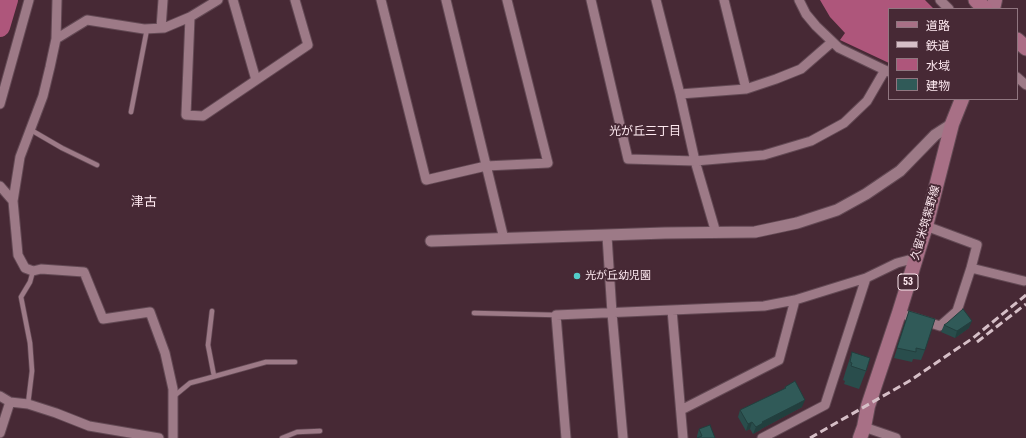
<!DOCTYPE html>
<html>
<head>
<meta charset="utf-8">
<style>
  body { margin:0 }
  #map { position:relative; width:1026px; height:438px; overflow:hidden; background:#472935; font-family:"Roboto Condensed","Noto Sans JP",sans-serif }
  canvas { display:block }
  .legend { position:absolute; left:888px; top:8px; width:130px; height:92px; box-sizing:border-box; background:#472935; border:1px solid #907680; margin:0; padding:5px 7px; list-style:none; font-size:12px; color:#fee9f0 }
  .legend li { display:flex; align-items:center; gap:8px; height:20px }
  .legend b { width:20px; border:1px solid #907680 }
</style>
</head>
<body>
<div id="map">
<canvas width="1026" height="438"></canvas>
<ul class="legend">
<li><b style="height:5px;background:#a87086"></b>道路</li>
<li><b style="height:5px;background:#d6bfc7"></b>鉄道</li>
<li><b style="height:11px;background:#ae567b"></b>水域</li>
<li><b style="height:11px;background:#305a58"></b>建物</li>
</ul>
</div>
<script>
const g = document.querySelector('canvas').getContext('2d');
g.lineJoin = 'round';
function fillPath(path, color) { g.fillStyle = color; g.fill(path, 'evenodd'); }
const poly = rows => new Path2D(rows.map(r => 'M' + r).join(''));
function stroke(path, color, width, dash) { g.strokeStyle = color; g.lineWidth = width; g.lineCap = dash ? 'butt' : 'round'; g.setLineDash(dash || []); g.stroke(path); }
function label(font, color, halo, rows, align = 'center') {
  g.font = font + ' "Roboto Condensed","Noto Sans JP",sans-serif'; g.lineWidth = 4; g.setLineDash([]); g.textBaseline = 'middle'; g.strokeStyle = halo; g.fillStyle = color; for (const [text, x, y, turn = 0] of rows) {
    g.save(); g.translate(x, y); g.rotate((+turn || 0) * Math.PI / 180); g.textAlign = isNaN(turn) ? turn : align; if (halo) g.strokeText(text, 0, 0); g.fillText(text, 0, 0); g.restore();
  }
}
const water = poly([
  [820,0,925,0,934,9,889,9,889,63,840,40,845,33,830,17]
]);
const river = poly([
  [0,27,8,0]
]);
const service = poly([
  [131,112,147,29],
  [31,130,62,148,97,165],
  [212,311,208,345,214,376],
  [474,313,556,315],
  [173,397,190,383,205,379,266,362,295,362],
  [28,404,32,371,30,343,21,297,30,282,33,271],
  [282,438,297,432,320,431]
]);
const minor = poly([
  [233,0,256,80],
  [381,0,426,180,486,166,548,163,507,0],
  [446,0,504,239],
  [591,0,628,159,695,161,764,155,811,141,844,123,867,101,885,70],
  [656,0,680,94,695,161,716,233],
  [724,0,746,89],
  [799,0,806,14,816,26,839,48,889,72],
  [940,0,949,9],
  [190,17,186,115,203,116,308,45,295,0],
  [161,28,163,0],
  [56,39,87,20,144,29,164,28,190,17,218,0],
  [1017,77,1026,85],
  [680,94,746,89,776,79,801,69,832,42],
  [0,104,29,0],
  [0,186,13,201,18,255,25,268,33,271,41,269,84,272,103,319,150,312,165,353,173,389,173,438],
  [13,201,20,157,43,96,50,67,56,39,57,0],
  [607,236,612,313,623,438],
  [971,268,1024,281],
  [672,310,683,438],
  [899,313,940,326,957,311,971,268,977,245,926,226],
  [0,396,10,402,28,404,56,413,89,426,159,438],
  [681,410,779,360,795,300],
  [864,427,896,438],
  [0,433,10,402],
  [566,438,556,315,764,306,795,300,866,278,897,263,916,258],
  [762,438,825,405,866,278]
]);
const tertiary = poly([
  [431,241,665,233,755,232,797,223,837,210,866,194,900,171,935,135,952,124]
]);
const primary = poly([
  [993,9,995,0],
  [860,438,864,427,868,406,899,313,926,226,952,124,962,99]
]);
const trunk = poly([
  [976,0,985,9],
  [1017,40,1026,48]
]);
const rail = poly([
  [977,342,1026,304],
  [810,438,911,380,973,338,1026,295]
]);
const wall = poly([
  [909,311,925,350,921,360,913,359,912,362,894,358],
  [944,325,969,328,955,338,941,332],
  [852,352,866,371,859,389,844,384,845,381,843,380,846,370],
  [785,387,802,407,761,429,760,430,753,434,750,429,746,431,738,417,740,410,784,389],
  [699,429,715,438,697,438,697,436]
]);
const shadedWall = poly([
  [972,321,969,328,955,338,957,331],
  [805,400,802,407,761,429,760,430,753,434,756,427,762,422],
  [752,422,750,429,746,431,748,424]
]);
const building = poly([
  [963,309,972,321,957,331,944,325,947,323,963,309],
  [909,311,935,319,925,350,916,348,916,352,897,348,909,311],
  [852,352,870,358,866,371,851,366,852,363,850,362,852,352],
  [795,381,805,400,762,422,763,423,756,427,752,422,748,424,740,410,786,388,785,387,795,381],
  [710,425,715,438,697,438,702,436,699,429,710,425]
]);
const markers = [
  [577,276,4,"#53cdc9"]
];
const shields = [
  [908,282,20]
];
const shieldNames = [
  ["53",908,282]
];
const streetNames = [
  ["久留米筑紫野線",926,223,-74]
];
const poiNames = [
  ["光が丘幼児園",585,276]
];
const neighbourhoodNames = [
  ["光が丘三丁目",645,132]
];
const quarterNames = [
  ["津古",144,203]
];
fillPath(water, '#ae567b');
stroke(river, '#ae567b', 20);
stroke(service, '#634954', 6);
stroke(minor, '#634954', 11);
stroke(tertiary, '#634954', 13);
stroke(primary, '#634954', 16);
stroke(trunk, '#634954', 17);
stroke(service, '#9d7a87', 4.5);
stroke(minor, '#9d7a87', 9);
stroke(tertiary, '#9d7a87', 11);
stroke(primary, '#a87086', 14);
stroke(trunk, '#ac6d86', 15);
stroke(rail, '#d6bfc7', 3, [8, 4]);
fillPath(wall, '#294d4c');
fillPath(shadedWall, '#223f3e');
fillPath(building, '#305a58');
stroke(building, '#223f3e', 1);
for (const [x, y, r, color] of markers) { const dot = new Path2D(); dot.arc(x, y, r, 0, 2 * Math.PI); g.fillStyle = color; g.fill(dot); stroke(dot, '#472935', 1.5); }
for (const [x, y, w] of shields) { const box = new Path2D(); box.roundRect(x - w / 2, y - 8, w, 16, 3); g.fillStyle = '#472935'; g.fill(box); stroke(box, '#fee9f0', 1); }
label('bold 10px', '#fee9f0', null, shieldNames);
label('11px', '#fee9f0', '#472935', streetNames);
label('11px', '#fee9f0', '#472935', poiNames, 'left');
label('12px', '#fee9f0', '#472935', neighbourhoodNames);
label('13px', '#fee9f0', '#472935', quarterNames);
</script>
</body>
</html>
